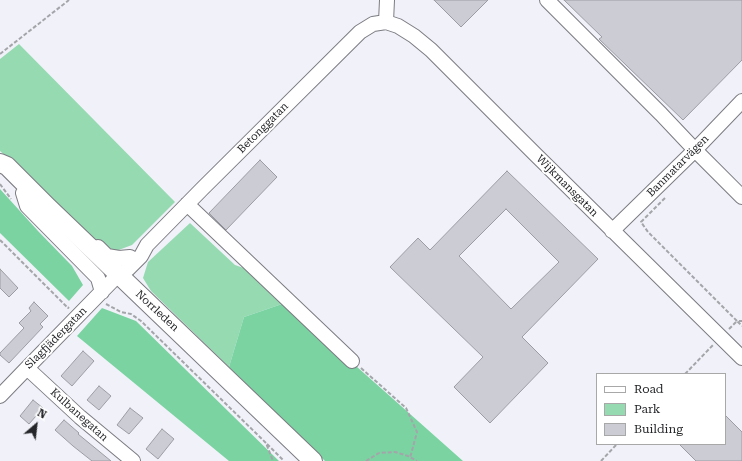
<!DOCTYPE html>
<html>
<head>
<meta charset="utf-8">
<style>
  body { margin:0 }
  #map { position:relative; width:742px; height:461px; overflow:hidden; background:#f1f2f9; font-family:"Roboto Serif",serif }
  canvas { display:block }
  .legend { position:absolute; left:596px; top:373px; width:130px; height:72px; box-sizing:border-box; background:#fff; border:1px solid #a8a8a9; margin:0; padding:5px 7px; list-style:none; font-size:12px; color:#252629 }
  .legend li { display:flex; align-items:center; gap:8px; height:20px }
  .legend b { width:20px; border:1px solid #a8a8a9 }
  .north { position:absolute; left:16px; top:405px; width:40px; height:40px; -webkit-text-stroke:3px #fff; paint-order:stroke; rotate:28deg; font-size:11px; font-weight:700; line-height:16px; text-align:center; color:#252629 }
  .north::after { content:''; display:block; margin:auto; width:14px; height:18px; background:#252629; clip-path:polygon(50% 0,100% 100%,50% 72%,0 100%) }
</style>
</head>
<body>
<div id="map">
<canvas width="742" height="461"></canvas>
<ul class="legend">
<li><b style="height:5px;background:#fff"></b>Road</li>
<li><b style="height:11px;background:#96dab2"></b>Park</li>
<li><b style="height:11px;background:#cccdd4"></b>Building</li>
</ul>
<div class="north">N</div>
</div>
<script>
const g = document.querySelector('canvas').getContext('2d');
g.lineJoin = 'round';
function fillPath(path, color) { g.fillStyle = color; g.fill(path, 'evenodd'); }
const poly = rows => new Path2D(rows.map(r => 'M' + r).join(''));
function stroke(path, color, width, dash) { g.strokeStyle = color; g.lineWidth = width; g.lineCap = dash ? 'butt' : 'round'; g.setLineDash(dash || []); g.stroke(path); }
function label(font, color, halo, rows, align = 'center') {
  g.font = font + ' "Roboto Serif",serif'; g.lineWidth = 4; g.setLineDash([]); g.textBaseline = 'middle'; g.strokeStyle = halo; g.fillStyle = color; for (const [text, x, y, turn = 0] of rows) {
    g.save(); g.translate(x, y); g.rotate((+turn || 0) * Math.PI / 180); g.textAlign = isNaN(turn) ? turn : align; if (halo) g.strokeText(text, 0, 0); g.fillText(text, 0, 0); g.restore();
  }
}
const green = poly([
  [19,44,175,202,132,245,116,251,98,243,0,151,0,59],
  [190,223,235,265,255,272,285,303,244,317,229,367,151,291,143,278,148,262]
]);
const forest = poly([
  [0,189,38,231,72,266,83,285,69,301,0,233],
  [285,303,463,461,325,461,229,367,244,317],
  [102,308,136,321,279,461,229,461,77,336]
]);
const building = poly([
  [434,0,488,0,461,27,434,0],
  [564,0,742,0,742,60,683,120,599,39,602,37,564,0],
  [260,160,277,177,226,230,209,213,260,160],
  [507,171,598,259,522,337,548,363,490,423,454,387,483,357,390,267,418,238,430,250,507,171],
  [506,209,559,262,511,309,459,256,506,209],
  [0,269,18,288,9,297,0,288,0,269],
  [34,302,48,316,40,324,43,327,9,363,0,355,0,353,24,328,19,323,31,311,29,308,34,302],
  [83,351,94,361,72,386,61,376,83,351],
  [99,386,111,396,99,410,87,400,99,386],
  [33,400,43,408,29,424,20,416,33,400],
  [130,408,143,418,129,434,117,425,130,408],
  [725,415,742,432,742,461,696,461,679,444,725,444,725,415],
  [64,420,79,433,78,434,111,461,92,461,73,446,55,430,64,420],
  [162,429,174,439,158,459,146,449,162,429]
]);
const path = poly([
  [0,54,69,0],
  [0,184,11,199],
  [665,198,641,222,648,232,737,321,742,321],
  [0,240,68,308,69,307],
  [106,304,121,312,131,314,141,321,266,443,273,461],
  [729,329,737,321,742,326],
  [361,368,406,408,417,432,410,458],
  [685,374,713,345],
  [267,444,284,461],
  [366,461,379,453,395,452,408,456,417,461],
  [601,461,617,444]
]);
const minor = poly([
  [547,0,661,114,695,150,742,197],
  [386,22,387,0],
  [23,193,27,206,98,278,102,292],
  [187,204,352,361],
  [612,231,695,150,742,101],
  [98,247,107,256,119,258,130,257],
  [27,368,80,417,133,461],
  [0,396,27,368,112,281,128,269,141,256,147,245,202,189,360,32,373,24,386,22,398,26,414,36,431,50,535,154,742,358]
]);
const major = poly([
  [0,163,7,166,47,206,313,461]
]);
const streetNames = [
  ["Betonggatan",263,128,-45],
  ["Banmatarvägen",678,166,-45],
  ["Wijkmansgatan",567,186,45],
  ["Norrleden",157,311,43],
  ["Slagfjädergatan",56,338,-45],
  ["Kulbanegatan",79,415,42]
];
fillPath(green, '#96dab2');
fillPath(forest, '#7ad3a1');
fillPath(building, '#cccdd4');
stroke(building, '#9c9da4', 1);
stroke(minor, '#7b7b82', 16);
stroke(major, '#7b7b82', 20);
stroke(path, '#a4a5aa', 2, [4, 2]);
stroke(minor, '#fff', 14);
stroke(major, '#fff', 18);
label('11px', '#252629', '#fff', streetNames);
</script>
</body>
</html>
